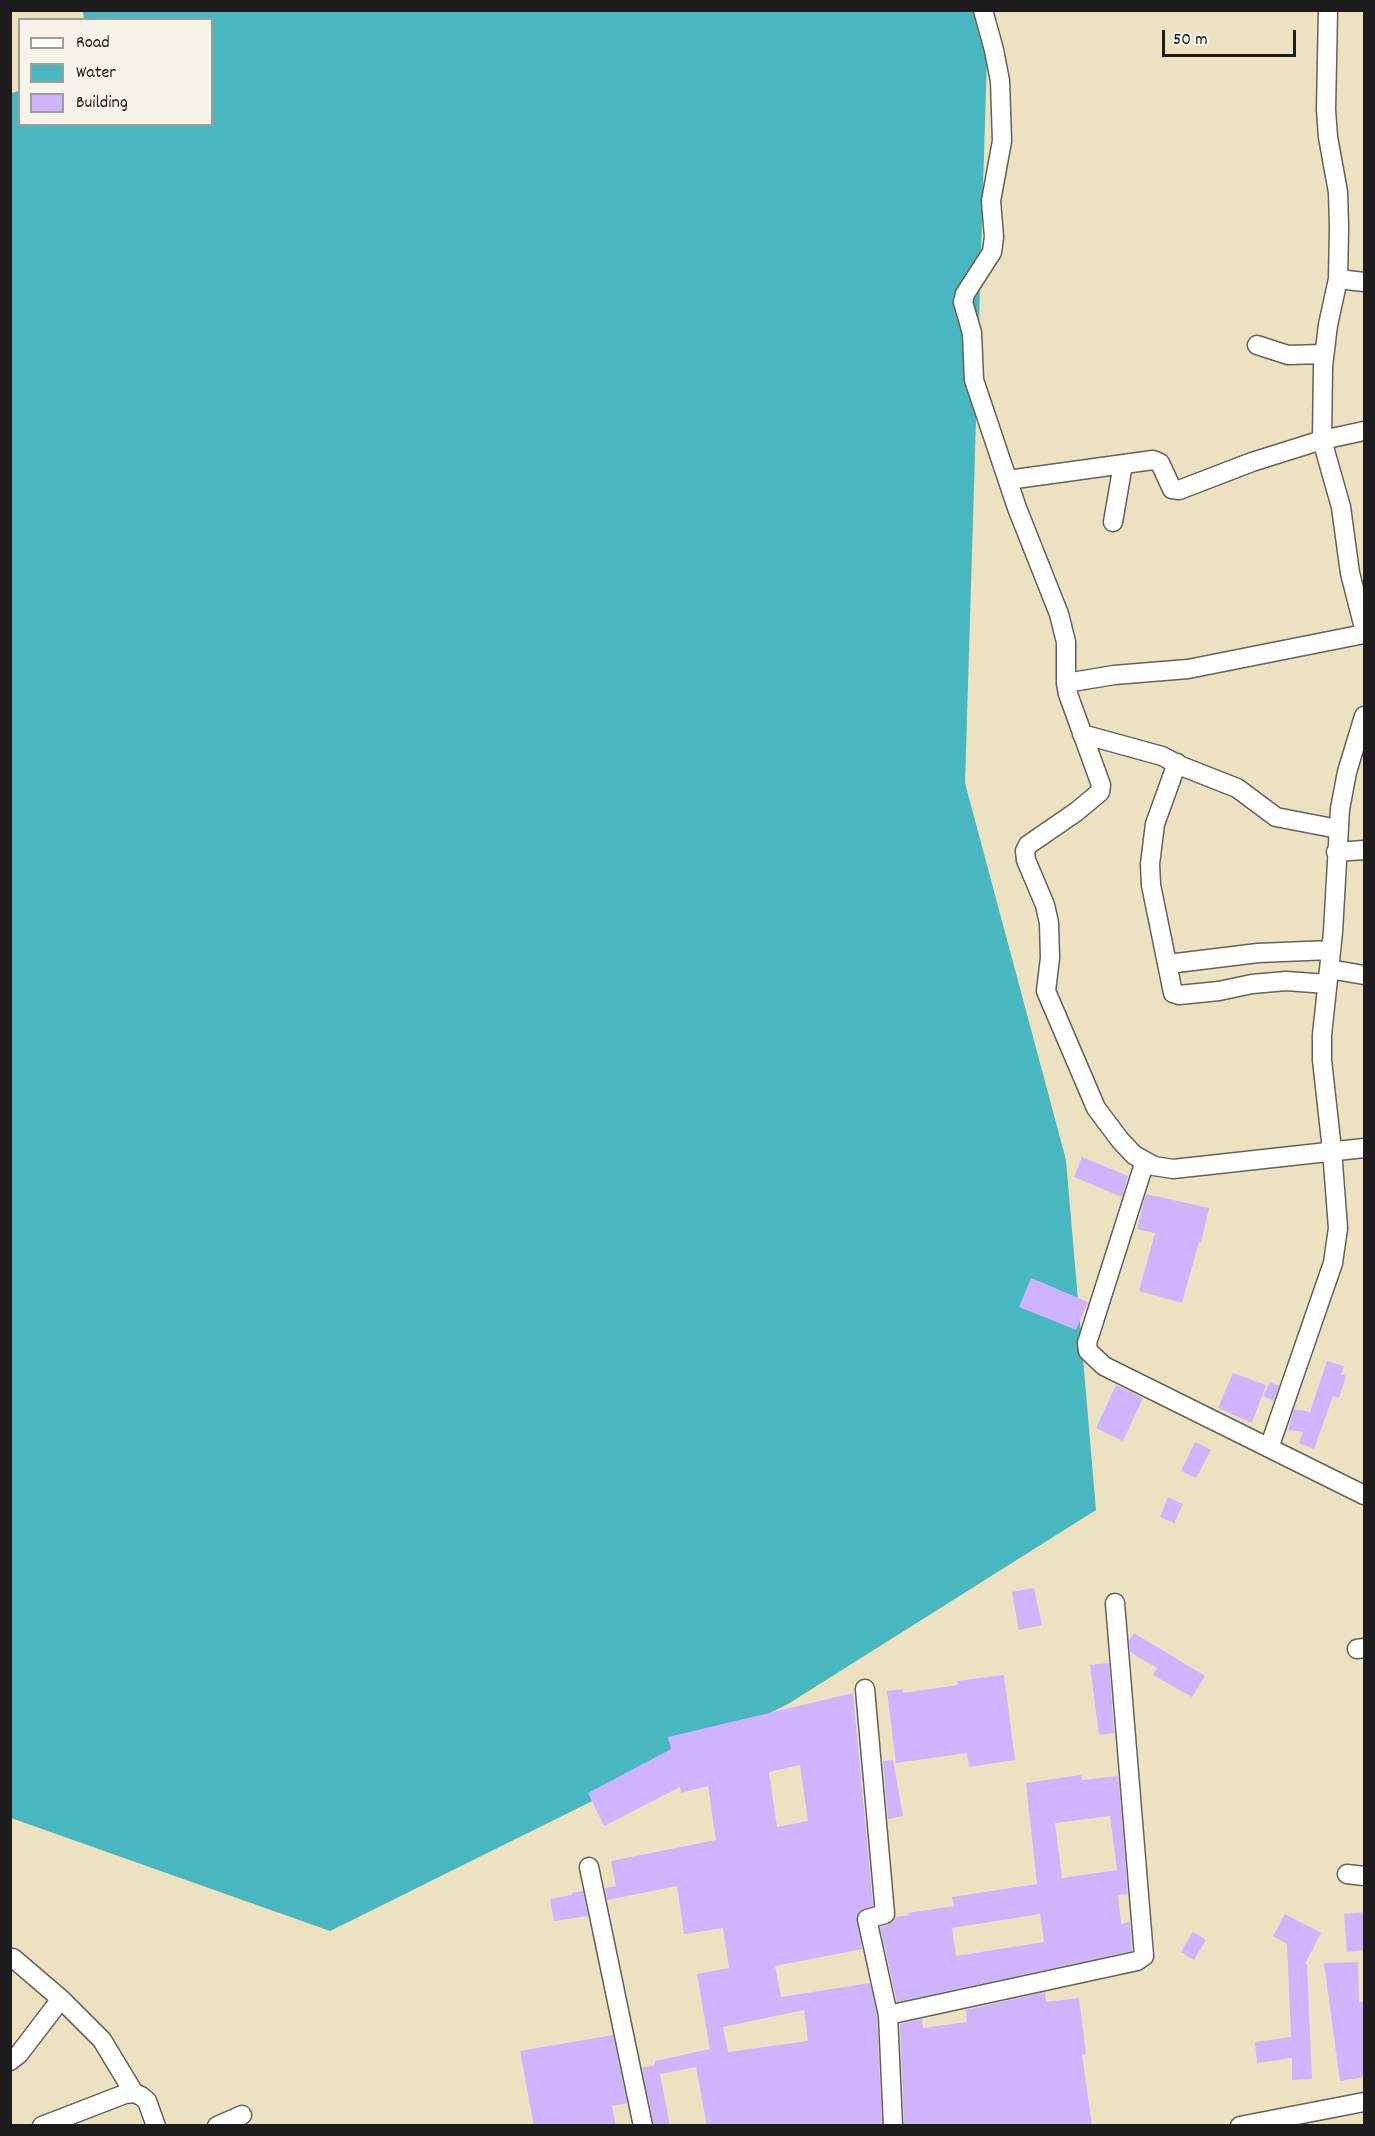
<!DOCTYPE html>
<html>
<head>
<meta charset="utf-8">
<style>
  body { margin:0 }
  #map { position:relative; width:1375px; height:2136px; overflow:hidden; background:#ece2c1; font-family:Dekko,sans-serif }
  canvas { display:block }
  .frame { position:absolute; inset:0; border:12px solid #1c1c1c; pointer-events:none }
  .legend { position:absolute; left:18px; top:18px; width:195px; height:108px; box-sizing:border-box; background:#f7f3e8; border:2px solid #9f9d96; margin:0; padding:8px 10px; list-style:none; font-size:18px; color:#1c1c1c }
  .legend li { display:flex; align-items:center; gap:12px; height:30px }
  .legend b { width:30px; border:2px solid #9f9d96 }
  .scale { position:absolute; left:1162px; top:30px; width:134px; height:27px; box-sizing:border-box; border:3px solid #1c1c1c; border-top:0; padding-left:8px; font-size:18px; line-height:21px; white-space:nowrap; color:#1c1c1c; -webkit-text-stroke:4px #f7f3e8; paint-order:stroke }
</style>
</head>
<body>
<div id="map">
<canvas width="1375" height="2136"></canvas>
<div class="frame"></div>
<ul class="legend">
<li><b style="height:8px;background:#fff"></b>Road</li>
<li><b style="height:16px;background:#48b7bf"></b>Water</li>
<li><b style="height:16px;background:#ceb4fc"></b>Building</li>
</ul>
<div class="scale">50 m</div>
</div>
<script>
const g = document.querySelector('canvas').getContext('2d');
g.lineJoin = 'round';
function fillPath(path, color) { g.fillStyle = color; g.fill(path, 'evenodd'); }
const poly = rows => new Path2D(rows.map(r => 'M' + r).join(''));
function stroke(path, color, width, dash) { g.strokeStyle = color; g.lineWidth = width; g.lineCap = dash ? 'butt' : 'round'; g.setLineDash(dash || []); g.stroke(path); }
const water = poly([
  [83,11,984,11,988,24,965,783,1066,1160,1096,1510,788,1704,330,1931,11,1818,11,93,19,91,20,124,212,124,212,20,84,19]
]);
const building = poly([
  [1082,1157,1128,1176,1122,1197,1074,1177],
  [1146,1194,1209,1208,1201,1243,1199,1242,1182,1303,1139,1291,1155,1233,1137,1229],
  [1031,1278,1088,1302,1076,1330,1019,1307],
  [1327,1361,1344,1366,1341,1374,1346,1376,1339,1398,1333,1396,1314,1449,1299,1443,1303,1432,1288,1430,1294,1409,1310,1412],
  [1233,1373,1266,1385,1252,1423,1218,1408],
  [1270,1382,1279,1386,1273,1401,1263,1396],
  [1116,1385,1143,1398,1123,1441,1096,1428],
  [1195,1442,1211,1450,1196,1478,1181,1471],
  [1168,1497,1183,1504,1174,1523,1160,1517],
  [1034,1588,1042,1625,1019,1630,1012,1592],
  [1134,1633,1205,1676,1192,1697,1153,1675,1157,1668,1130,1652,1129,1640],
  [1109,1663,1114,1733,1099,1735,1090,1665],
  [1004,1675,1015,1760,969,1767,967,1753,896,1763,887,1691,903,1689,903,1693,958,1685,957,1681],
  [853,1693,873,1906,860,1911,856,1916,862,1949,775,1966,781,1997,870,1983,877,2016,882,2126,707,2126,696,2067,660,2074,670,2126,654,2126,642,2068,655,2065,655,2061,710,2049,697,1974,729,1968,723,1928,684,1934,677,1886,607,1900,605,1888,616,1886,611,1861,716,1840,708,1786,681,1793,680,1787,604,1826,588,1793,671,1749,668,1737],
  [800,1765,808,1821,777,1827,769,1772],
  [804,2010,808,2041,728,2052,723,2027],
  [893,1760,903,1816,888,1819,883,1761],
  [1081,1775,1082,1780,1118,1776,1128,1894,1118,1895,1121,1924,1130,1922,1132,1951,897,2002,880,1927,892,1923,896,1917,909,1915,908,1913,954,1906,952,1897,1037,1884,1026,1783],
  [1110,1816,1117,1870,1062,1878,1055,1823],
  [1040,1914,1044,1942,956,1956,952,1928],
  [583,1891,588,1916,554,1921,550,1899,572,1895,572,1893],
  [1365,1912,1365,1950,1347,1952,1344,1914],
  [1285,1914,1321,1933,1305,1964,1307,1964,1312,2079,1292,2080,1292,2058,1257,2063,1255,2042,1291,2037,1287,1944,1273,1936],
  [1193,1932,1206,1940,1194,1960,1181,1952],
  [1358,1962,1359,2002,1365,2002,1365,2077,1340,2081,1324,1963],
  [1045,1992,1046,2002,1079,1998,1086,2054,1082,2055,1092,2126,904,2126,900,2024,922,2019,923,2028,967,2022,966,2010],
  [613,2035,627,2103,612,2106,616,2126,534,2126,520,2051]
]);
const minor = poly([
  [983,10,994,50,1000,81,1002,141,991,201,994,237,992,252,965,294,963,302,972,333,974,380,1017,508,1059,614,1066,642,1066,683,1068,694,1101,785,1100,792,1076,812,1028,845,1025,851,1026,860,1045,905,1049,923,1050,958,1046,991,1096,1108,1120,1140,1134,1155,1154,1166,1173,1169,1364,1148],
  [1328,10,1326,110,1328,137,1338,192,1339,228,1338,279,1328,325,1323,366,1322,440,1341,507,1350,573,1364,628],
  [1338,279,1364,282],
  [1257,345,1288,355,1324,354],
  [1008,480,1153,460,1160,463,1172,489,1179,490,1252,462,1322,440,1364,431],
  [1113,522,1123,464],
  [1066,683,1114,675,1188,669,1364,634],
  [1082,734,1162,756,1181,766,1237,788,1276,817,1338,829],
  [1177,763,1155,824,1150,864,1151,885,1173,993,1179,995,1219,991,1252,984,1286,981,1327,984],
  [1336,852,1364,850],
  [1168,964,1258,953,1331,950],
  [1329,969,1364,975],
  [1145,1161,1087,1343,1088,1351,1104,1366,1364,1495],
  [1269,1448,1333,1263,1338,1228,1332,1150,1322,1060,1322,1035,1333,932,1340,809,1347,772,1364,716],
  [1357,1649,1364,1648],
  [865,1689,885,1914,867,1919,888,2015,893,2126],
  [589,1867,643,2126],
  [1347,1874,1364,1876],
  [13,1958,61,1999,102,2040,134,2093],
  [888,2015,1137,1961,1144,1956,1115,1603],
  [10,2061,19,2054,61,1999],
  [42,2126,125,2094,134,2093,141,2096,147,2101,156,2126],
  [217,2126,242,2115],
  [1240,2126,1364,2102]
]);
fillPath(water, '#48b7bf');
fillPath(building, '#ceb4fc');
stroke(minor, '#656156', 21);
stroke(minor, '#fff', 18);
</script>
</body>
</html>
